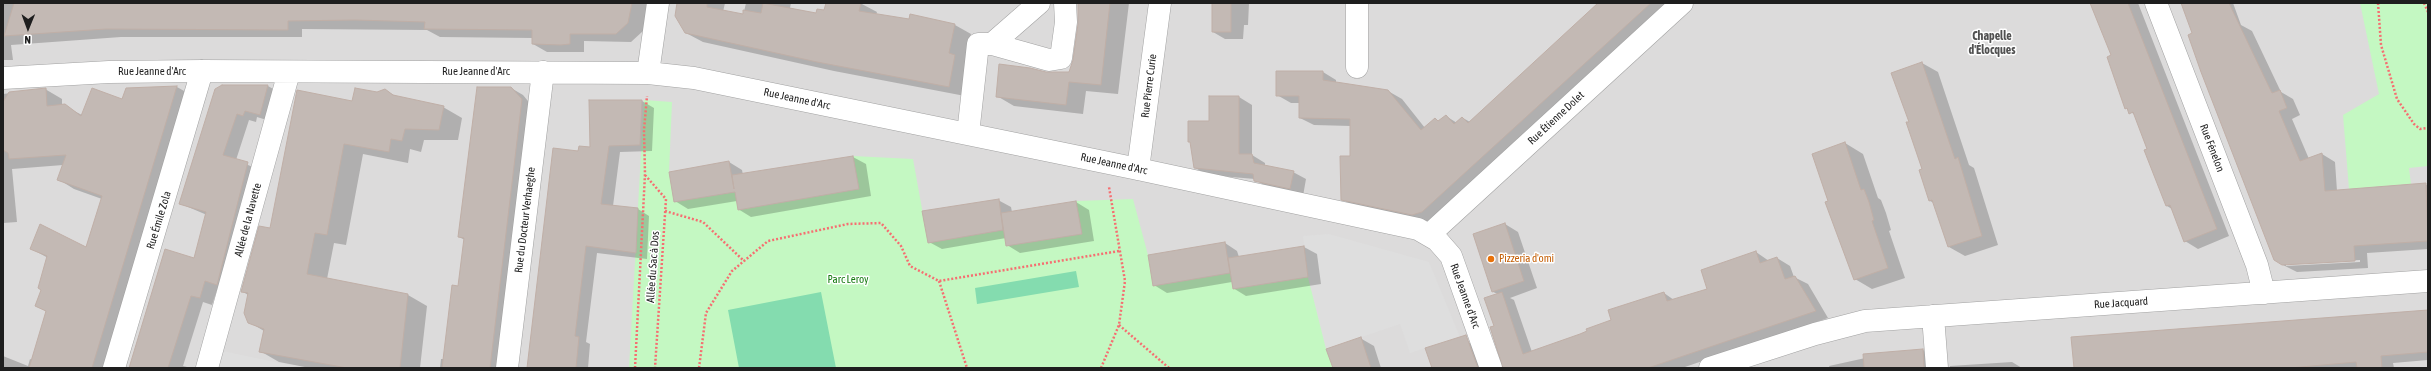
<!DOCTYPE html>
<html>
<head>
<meta charset="utf-8">
<style>
  body { margin:0 }
  #map { position:relative; width:2431px; height:371px; overflow:hidden; background:#efeae4; font-family:"Asap Condensed",sans-serif }
  canvas { display:block }
  .frame { position:absolute; inset:0; border:4px solid #1e1e1e; pointer-events:none }
  .north { position:absolute; left:8px; top:8px; width:40px; height:40px; -webkit-text-stroke:3px #fff; paint-order:stroke; rotate:181deg; font-size:11px; font-weight:700; line-height:16px; text-align:center; color:#1e1e1e }
  .north::after { content:''; display:block; margin:auto; width:14px; height:18px; background:#1e1e1e; clip-path:polygon(50% 0,100% 100%,50% 72%,0 100%) }
</style>
</head>
<body>
<div id="map">
<canvas width="2431" height="371"></canvas>
<div class="frame"></div>
<div class="north">N</div>
</div>
<script>
const g = document.querySelector('canvas').getContext('2d');
g.lineJoin = 'round';
function fillPath(path, color) { g.fillStyle = color; g.fill(path, 'evenodd'); }
const poly = rows => new Path2D(rows.map(r => 'M' + r).join(''));
function stroke(path, color, width, dash) { g.strokeStyle = color; g.lineWidth = width; g.lineCap = dash ? 'butt' : 'round'; g.setLineDash(dash || []); g.stroke(path); }
function label(font, color, halo, rows, align = 'center') {
  g.font = font + ' "Asap Condensed",sans-serif'; g.lineWidth = 3; g.setLineDash([]); g.textBaseline = 'middle'; g.strokeStyle = halo; g.fillStyle = color; for (const [text, x, y, turn = 0] of rows) {
    g.save(); g.translate(x, y); g.rotate((+turn || 0) * Math.PI / 180); g.textAlign = isNaN(turn) ? turn : align; if (halo) g.strokeText(text, 0, 0); g.fillText(text, 0, 0); g.restore();
  }
}
const residential = poly([
  [3,3,2428,3,2428,368,3,368]
]);
const park = poly([
  [2360,3,2428,3,2428,166,2409,168,2411,184,2349,189,2343,115,2379,94],
  [644,100,672,102,669,172,674,202,735,192,738,210,859,188,853,156,913,159,928,242,1004,230,1081,234,1076,201,1133,199,1148,255,1153,286,1230,273,1233,289,1308,277,1333,368,629,368]
]);
const pitch = poly([
  [1076,271,1079,287,977,304,975,288],
  [821,292,836,368,739,368,728,310]
]);
const parking = poly([
  [1329,234,1429,262,1460,337,1410,353,1400,324,1326,349,1308,277,1303,236],
  [218,350,303,368,214,368]
]);
const shadow = poly([
  [3,3,647,3,643,31,631,42,584,41,584,52,547,52,533,44,533,38,440,37,427,30,302,29,302,37,121,37,11,45,13,60,3,60],
  [678,3,725,3,723,12,743,16,746,3,791,3,790,8,817,14,825,12,827,3,860,3,877,12,876,15,955,25,971,34,965,62,965,96,834,71,703,42,686,33],
  [1079,3,1129,3,1118,94,1086,91,1083,114,1014,106,997,96,1046,73,1070,73,1074,60,1079,24],
  [1213,3,1249,3,1248,25,1244,25,1243,39,1225,39,1213,32],
  [1600,3,1672,3,1436,219,1426,222,1355,207,1342,199,1351,157,1351,126,1314,125,1300,118,1300,103,1291,103,1277,95,1323,72,1336,80,1336,83,1388,91,1402,99,1425,128,1435,119,1440,122,1446,116,1457,123,1463,118,1470,122],
  [2092,3,2138,3,2229,236,2198,249,2185,241,2172,209,2167,206,2136,116,2126,108,2112,56],
  [2186,3,2233,3,2241,25,2252,31,2281,92,2293,99,2300,115,2292,119,2309,159,2322,154,2335,162,2337,191,2428,185,2428,249,2367,253,2368,268,2297,272,2283,265,2194,34],
  [2360,260,2360,262,2286,266,2286,264],
  [1922,63,1938,72,1969,165,1974,168,1998,245,1965,256,1949,247,1934,203,1930,201,1910,122],
  [222,86,268,86,280,93,273,122,257,117,256,122,249,120,236,160,260,170,229,291,218,287,212,305,203,302,183,366,191,368,131,368,194,260,207,215,181,204],
  [177,87,193,96,111,368,3,368,3,356,28,366,30,359,32,360,47,312,36,305,42,290,48,258,32,249,86,248,102,199,74,189,58,179,63,165,12,169,17,222,3,223,3,236,3,94,45,89,62,99,62,105,82,115,122,100,126,89],
  [511,88,523,95,533,107,502,368,440,368,441,359,444,359,459,287,465,240,459,237],
  [385,90,397,97,443,107,462,118,458,140,424,140,421,152,410,149,408,163,363,154,346,245,334,243,327,279,408,295,427,306,420,368,310,368,279,362,260,351,264,331,249,322,248,295,242,291,271,229,353,102],
  [1239,97,1252,105,1252,155,1265,163,1265,166,1293,172,1306,179,1303,196,1268,188,1255,179,1208,175,1195,168,1192,143,1189,141],
  [642,101,654,108,652,151,620,152,613,206,638,209,649,216,647,259,597,253,586,342,590,344,588,368,528,368,578,152,592,148],
  [1845,143,1863,154,1878,198,1881,200,1886,213,1891,230,1889,231,1905,278,1872,289,1855,279,1829,201],
  [853,157,866,164,871,196,751,217,738,209,737,201,688,209,675,201,729,162,742,170,743,175],
  [998,200,1011,207,1012,212,1076,202,1089,210,1094,241,1020,253,1007,245,1006,238,942,249,929,242],
  [1505,224,1518,232,1537,288,1510,298,1514,300,1532,352,1581,335,1664,293,1674,300,1709,289,1756,252,1769,261,1777,258,1790,266,1794,277,1808,284,1828,318,1682,368,1510,368,1498,294,1493,292],
  [1225,243,1237,251,1239,257,1304,247,1317,254,1321,284,1246,296,1233,288,1232,282,1167,293,1154,285],
  [2428,312,2428,360,2393,363,2394,368,2076,368],
  [1360,338,1374,346,1381,368,1334,368],
  [1461,338,1475,346,1482,368,1433,368],
  [1923,350,1941,361,1942,368,1830,368,1829,366,1888,353],
  [2012,362,2022,368,1950,368,1950,366]
]);
const building = poly([
  [14,3,632,3,628,23,616,34,570,34,570,44,561,45,532,44,532,30,424,29,425,22,355,20,288,21,288,30,106,29,4,36,14,3],
  [677,3,707,3,707,7,743,14,743,10,761,13,763,3,816,13,817,9,824,10,826,3,861,3,859,11,909,19,910,14,955,24,949,53,955,55,949,87,817,62,685,33,675,16,677,3],
  [1078,3,1110,3,1101,85,1069,82,1066,105,996,97,999,64,1030,68,1046,72,1069,72,1073,60,1078,24,1078,3],
  [1212,3,1231,3,1231,32,1212,32,1212,3],
  [1598,3,1651,3,1422,212,1412,215,1341,200,1340,156,1350,156,1350,119,1299,118,1299,96,1276,96,1276,71,1323,71,1323,80,1388,90,1421,130,1435,118,1438,121,1446,115,1454,124,1462,117,1468,123,1598,3],
  [2090,3,2128,3,2217,229,2184,242,2170,205,2166,206,2164,201,2144,150,2147,149,2133,112,2129,114,2127,108,2125,109,2107,57,2111,55,2090,3],
  [2181,3,2229,3,2272,93,2280,90,2287,108,2279,111,2300,161,2322,153,2325,191,2426,183,2428,241,2354,246,2355,261,2282,265,2274,260,2201,72,2188,35,2192,33,2181,3],
  [1922,62,1955,159,1958,157,1982,236,1948,247,1932,200,1929,201,1919,170,1922,169,1906,122,1909,122,1891,73,1922,62],
  [222,85,268,85,260,115,245,111,243,116,237,114,223,155,248,162,217,285,205,281,200,298,191,296,168,368,129,368,165,249,194,258,206,212,179,204,215,89,222,85],
  [177,86,92,368,29,368,46,311,35,306,41,290,38,288,47,256,30,249,40,224,86,247,102,196,57,180,66,155,9,159,8,153,3,150,3,102,9,92,46,88,47,106,65,104,81,116,92,88,122,99,126,88,177,86],
  [477,87,511,87,522,99,490,368,442,368,452,285,458,286,464,238,458,237,477,87],
  [355,88,377,92,385,89,393,95,444,106,439,130,405,129,402,141,391,139,389,152,344,144,327,235,315,233,307,274,408,294,400,368,347,368,259,352,264,329,248,323,244,313,248,293,241,292,259,226,270,228,297,90,352,101,355,88],
  [1209,96,1239,96,1239,154,1252,154,1254,163,1294,171,1290,189,1254,181,1253,174,1194,168,1190,142,1188,142,1188,121,1209,121,1209,96],
  [589,100,642,100,640,145,609,146,601,204,638,208,636,253,586,246,575,336,579,337,576,368,527,368,553,148,578,151,579,146,590,147,589,100],
  [1845,142,1861,190,1864,189,1869,202,1874,220,1872,221,1888,268,1854,280,1825,202,1828,201,1812,154,1845,142],
  [853,156,859,189,738,210,735,192,674,202,669,172,729,161,734,189,732,175,853,156],
  [999,199,1003,230,928,243,922,211,999,199],
  [1076,201,1082,234,1006,246,1001,213,1076,201],
  [1505,223,1524,281,1492,292,1473,234,1505,223],
  [1225,242,1230,273,1153,286,1148,255,1225,242],
  [1304,246,1308,277,1233,289,1228,258,1304,246],
  [1756,251,1760,263,1777,257,1785,279,1795,276,1816,311,1648,368,1503,368,1490,327,1494,326,1484,298,1502,292,1523,354,1580,334,1587,331,1586,329,1611,320,1608,310,1664,292,1667,301,1707,289,1701,270,1756,251],
  [2428,310,2428,352,2381,356,2382,368,2357,368,2356,362,2290,368,2074,368,2071,337,2428,310],
  [1466,335,1478,368,1432,368,1425,348,1466,335],
  [1361,337,1371,368,1333,368,1326,349,1361,337],
  [1923,349,1924,368,1864,368,1863,354,1923,349]
]);
const path = poly([
  [2378,3,2381,45,2397,99,2414,124,2420,129,2428,128],
  [2424,3,2428,12],
  [645,175,666,199,655,368],
  [665,211,703,222,744,261],
  [939,281,967,368],
  [1119,325,1169,368],
  [635,368,645,174,644,130,647,96],
  [699,368,706,313,732,271,768,241,848,224,881,223,901,246,910,266,939,281,1119,251],
  [1101,368,1119,325,1125,281,1109,187]
]);
const minor = poly([
  [1357,3,1357,67],
  [2156,3,2257,265,2264,293],
  [992,44,1039,3],
  [648,73,658,3],
  [3,78,109,72,202,71,648,73,694,78,1138,169,1418,229,1437,240,1451,256,1491,368],
  [968,134,978,44,992,44,1049,60,1061,58,1066,22,1065,3],
  [1138,169,1160,3],
  [1430,234,1682,3],
  [1933,316,1937,368],
  [114,368,202,71],
  [207,368,289,72],
  [507,368,543,72],
  [1710,368,1815,334,1865,321,2428,281]
]);
const markers = [
  [1491,259,4,"#e8710a"]
];
const streetNames = [
  ["Rue Jeanne d'Arc",152,72],
  ["Rue Jeanne d'Arc",476,72],
  ["Rue Pierre Curie",1149,86,-83],
  ["Rue Jeanne d'Arc",797,99,12],
  ["Rue Étienne Dolet",1556,118,-43],
  ["Rue Fénelon",2212,148,69],
  ["Rue Jeanne d'Arc",1114,164,12],
  ["Rue Émile Zola",159,220,-73],
  ["Allée de la Navette",248,220,-75],
  ["Rue du Docteur Verhaeghe",525,220,-83],
  ["Allée du Sac à Dos",653,267,-86],
  ["Rue Jeanne d'Arc",1465,296,70],
  ["Rue Jacquard",2121,303,-4]
];
const foodNames = [
  ["Pizzeria d'omi",1499,259]
];
const parkNames = [
  ["Parc Leroy",848,280]
];
const neighbourhoodNames = [
  ["Chapelle",1992,36],
  ["d'Élocques",1992,50]
];
fillPath(residential, '#dcdbdb');
fillPath(park, '#c4f8c2');
fillPath(pitch, '#84dcaf');
fillPath(parking, '#dedede');
fillPath(shadow, '#0003');
fillPath(building, '#c3b9b4');
stroke(building, '#c0afa7', 1);
stroke(minor, '#a2a2a2', 23);
stroke(path, '#f66e71', 2.5, [2, 2]);
stroke(minor, '#fff', 22);
for (const [x, y, r, color] of markers) { const dot = new Path2D(); dot.arc(x, y, r, 0, 2 * Math.PI); g.fillStyle = color; g.fill(dot); stroke(dot, '#fff', 1.5); }
label('11px', '#1e1e1e', '#fff', streetNames);
label('11px', '#c56008', '#fff', foodNames, 'left');
label('11px', '#137a0e', '#fff', parkNames);
label('bold 12px', '#515151', '#fff', neighbourhoodNames);
</script>
</body>
</html>
